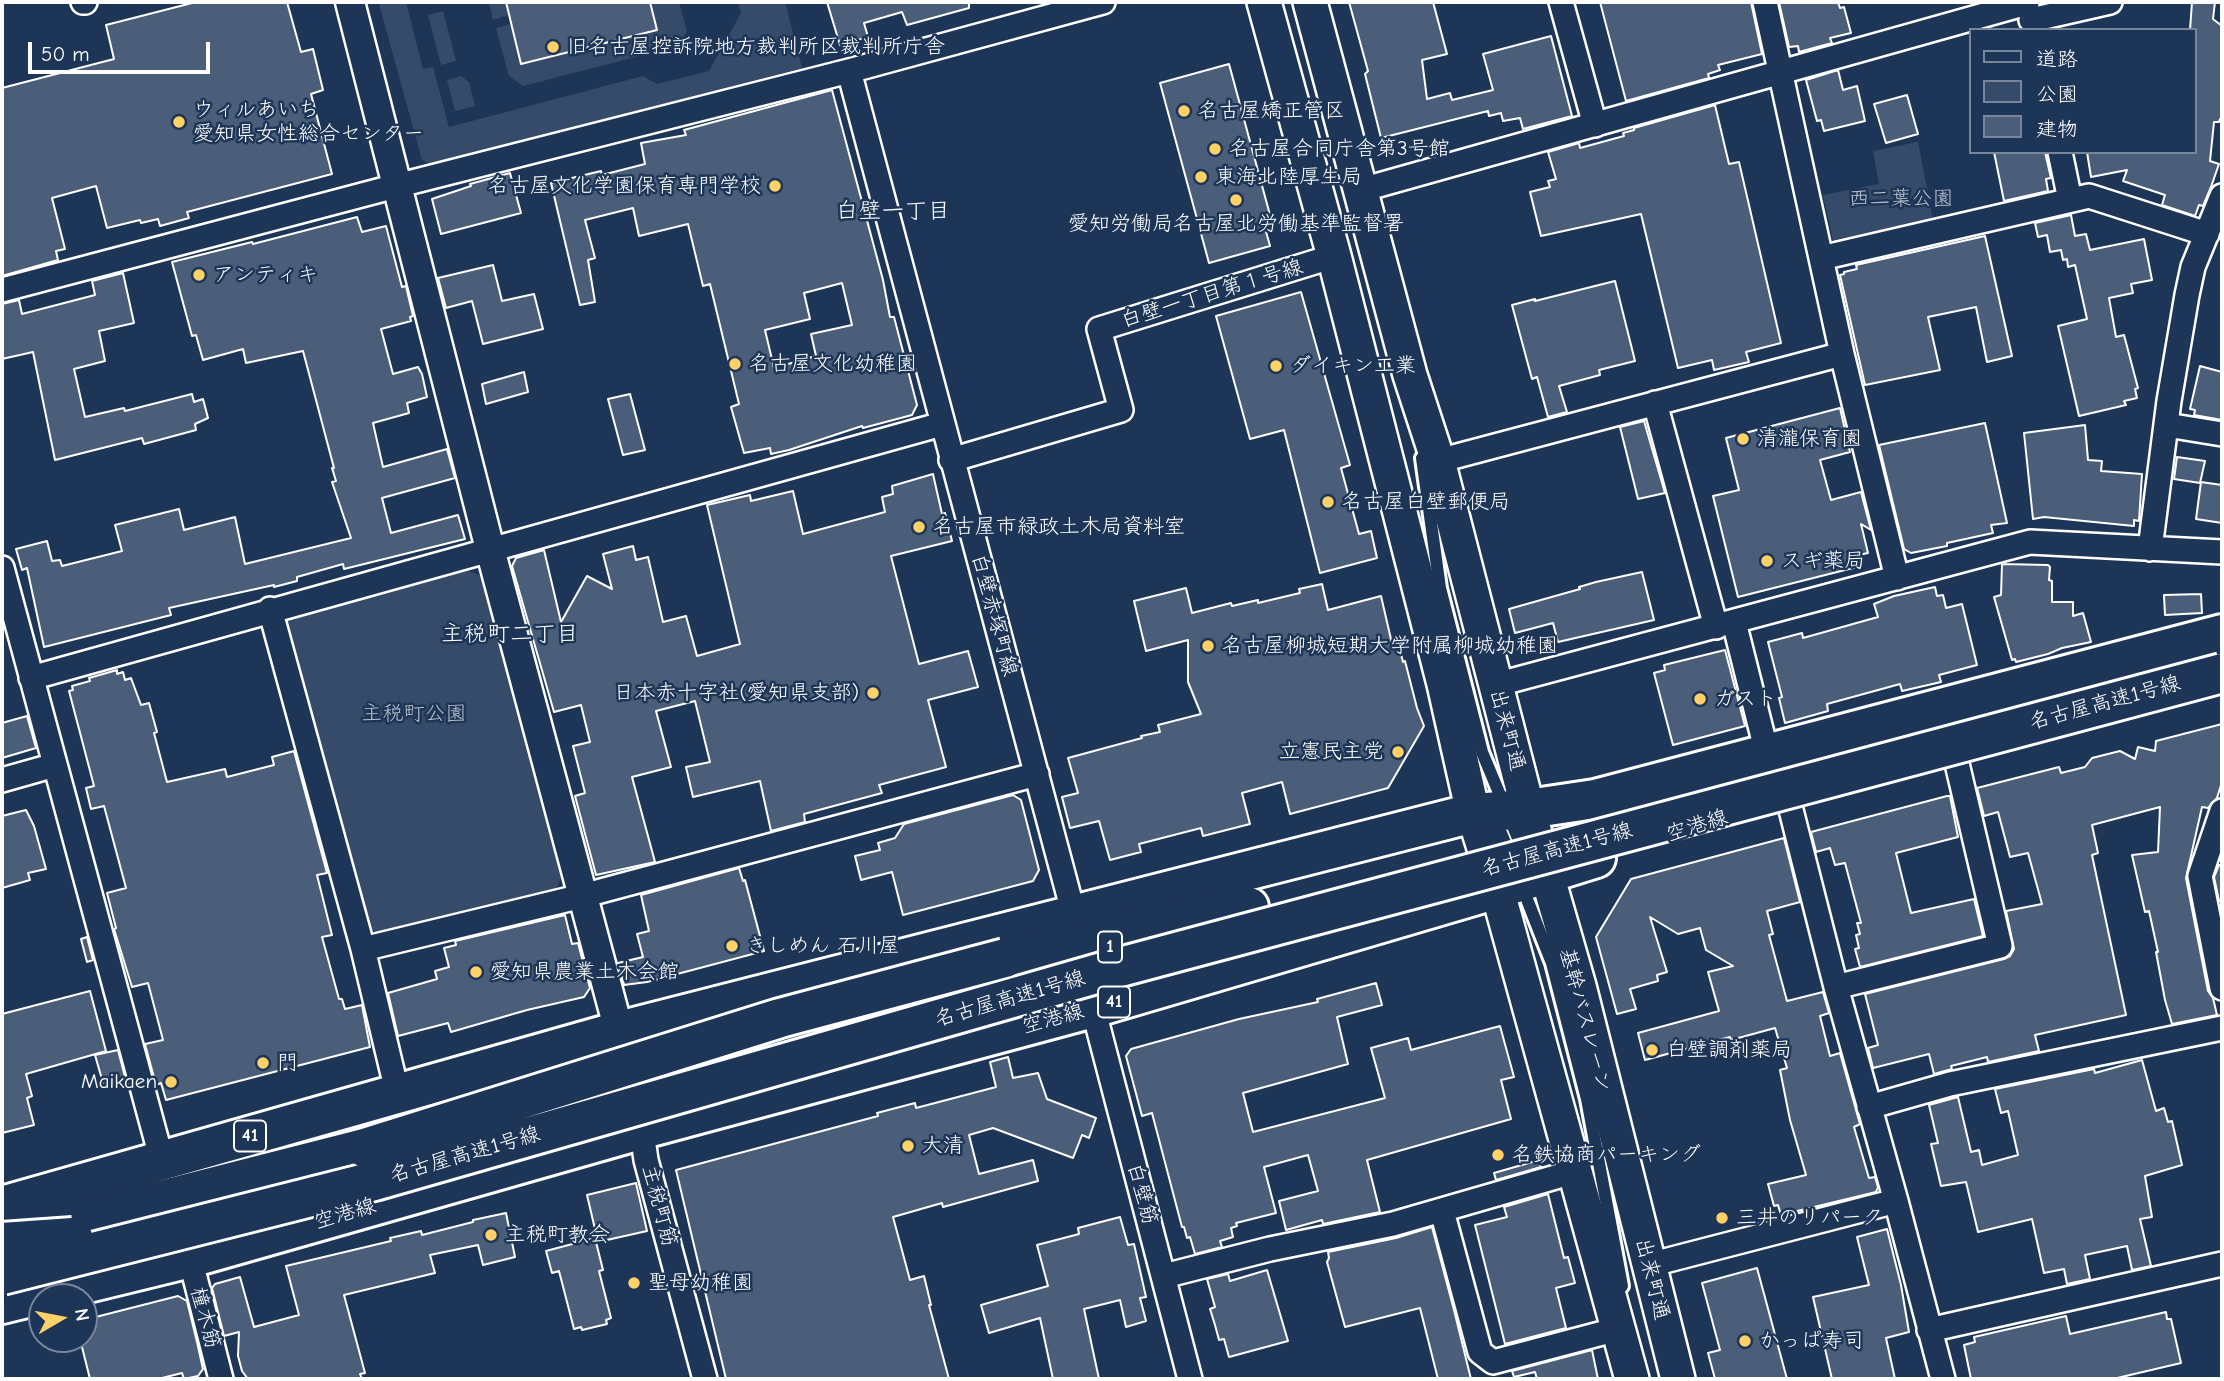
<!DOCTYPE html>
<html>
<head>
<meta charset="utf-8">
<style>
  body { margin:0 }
  #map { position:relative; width:2224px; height:1381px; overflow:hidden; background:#1d3557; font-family:"Comic Neue","Klee One",sans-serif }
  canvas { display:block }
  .frame { position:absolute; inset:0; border:4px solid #fff; pointer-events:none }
  .legend { position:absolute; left:1969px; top:28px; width:228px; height:126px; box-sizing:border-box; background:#1d3557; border:2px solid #77869a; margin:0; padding:9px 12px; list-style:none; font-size:21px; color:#fff }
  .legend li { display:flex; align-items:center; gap:14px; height:35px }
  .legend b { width:35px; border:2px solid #77869a }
  .north { position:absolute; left:28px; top:1283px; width:70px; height:70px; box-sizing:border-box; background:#1d3557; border:2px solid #77869a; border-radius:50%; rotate:80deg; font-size:19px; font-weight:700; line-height:28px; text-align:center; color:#fff }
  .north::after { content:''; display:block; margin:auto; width:24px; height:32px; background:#ffd166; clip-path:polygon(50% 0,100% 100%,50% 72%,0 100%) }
  .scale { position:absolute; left:28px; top:42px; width:182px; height:32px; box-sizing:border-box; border:4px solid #fff; border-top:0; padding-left:9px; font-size:21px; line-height:24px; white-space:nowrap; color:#fff; -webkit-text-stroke:5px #1d3557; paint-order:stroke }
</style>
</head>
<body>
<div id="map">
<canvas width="2224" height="1381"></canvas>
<div class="frame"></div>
<ul class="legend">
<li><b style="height:9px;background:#1d3557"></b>道路</li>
<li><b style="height:19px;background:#364b69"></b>公園</li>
<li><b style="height:19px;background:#4a5d79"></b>建物</li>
</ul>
<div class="north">N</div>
<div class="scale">50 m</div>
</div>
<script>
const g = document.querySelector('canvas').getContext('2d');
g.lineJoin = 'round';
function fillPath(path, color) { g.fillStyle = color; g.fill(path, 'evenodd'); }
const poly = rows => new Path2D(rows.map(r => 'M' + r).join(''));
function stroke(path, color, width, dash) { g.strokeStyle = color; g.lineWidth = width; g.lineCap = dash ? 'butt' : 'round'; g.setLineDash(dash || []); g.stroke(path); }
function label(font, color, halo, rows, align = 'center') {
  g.font = font + ' "Comic Neue","Klee One",sans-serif'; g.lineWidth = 5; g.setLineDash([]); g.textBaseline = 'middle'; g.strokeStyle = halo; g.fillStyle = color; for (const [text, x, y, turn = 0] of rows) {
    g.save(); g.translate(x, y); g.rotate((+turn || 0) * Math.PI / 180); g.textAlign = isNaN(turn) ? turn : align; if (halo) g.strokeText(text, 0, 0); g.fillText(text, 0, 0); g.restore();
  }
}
const green = poly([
  [390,2,406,2,423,69,433,67,449,127,643,76,657,84,709,71,741,13,738,2,785,2,802,68,433,166,422,160,379,4],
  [489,2,505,2,508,15,493,20],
  [650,2,679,2,687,31,679,46,523,86,509,76,496,28,511,24,521,65,657,30],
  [443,11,456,61,441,65,428,15],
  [461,76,469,82,475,106,455,111,447,80],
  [1918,142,1933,220,1833,240,1823,195,1879,184,1873,151],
  [466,570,482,576,561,878,555,892,379,934,366,926,286,629,290,614]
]);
const building = poly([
  [196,2,287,2,301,52,313,49,323,90,311,94,332,174,187,212,189,218,160,226,158,219,141,223,140,220,107,228,96,186,52,198,65,249,56,251,58,260,2,276,2,88,114,59,106,25,196,2],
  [506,2,650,2,657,30,521,64,506,2],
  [827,2,969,2,969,8,907,25,902,12,864,23,868,37,840,45,827,2],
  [1349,2,1433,2,1447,54,1422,60,1427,99,1450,93,1452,100,1493,90,1483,54,1551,36,1572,116,1523,129,1520,118,1503,121,1501,113,1489,116,1488,111,1381,138,1365,74,1368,71,1349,2],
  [1600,2,1751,2,1762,54,1718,65,1720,70,1708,74,1709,78,1626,101,1600,2],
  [1779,2,1838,2,1840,8,1844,7,1851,33,1830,38,1832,43,1799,52,1798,46,1789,47,1779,2],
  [2192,2,2215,2,2213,19,2222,26,2222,119,2220,119,2219,122,2214,122,2210,161,2219,164,2211,187,2203,206,2199,205,2195,216,2162,205,2165,195,2123,181,2127,170,2091,177,2087,152,2194,152,2194,30,2190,30,2192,2],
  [1229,64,1270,215,1262,217,1270,246,1209,263,1160,83,1229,64],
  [1838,70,1843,90,1857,86,1865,121,1824,131,1821,120,1817,121,1806,80,1838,70],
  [832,90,883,280,890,317,894,317,917,405,912,415,863,428,862,426,789,450,771,454,770,448,744,453,731,407,739,404,710,284,703,286,688,224,639,236,633,208,585,220,595,258,588,260,595,302,580,305,551,183,601,171,602,175,645,164,641,143,686,135,684,130,832,90],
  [842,283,852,325,811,334,816,356,774,368,765,330,810,319,804,293,842,283],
  [1907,95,1918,134,1886,143,1874,104,1907,95],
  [1715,105,1729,164,1739,162,1781,343,1746,352,1749,362,1714,370,1712,360,1678,368,1641,214,1541,236,1530,192,1550,187,1548,181,1556,179,1548,152,1579,143,1580,148,1624,136,1623,133,1634,130,1634,128,1715,105],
  [1994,152,2045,152,2051,178,2046,179,2048,191,2004,201,1994,152],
  [510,173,521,213,441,234,432,199,471,186,470,184,510,173],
  [2071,215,2075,236,2086,234,2090,250,2144,239,2152,280,2131,284,2133,293,2109,298,2116,337,2124,335,2138,388,2135,389,2137,398,2124,401,2126,405,2079,416,2058,326,2087,319,2075,265,2068,267,2067,259,2063,260,2061,250,2050,252,2047,235,2038,237,2035,223,2071,215],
  [357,217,362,232,386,226,402,287,406,286,413,316,410,317,411,321,381,329,393,374,418,367,422,374,427,397,407,403,409,413,373,423,383,467,447,449,455,478,382,498,391,533,458,515,465,539,344,569,343,564,297,577,297,581,274,587,274,585,169,608,171,615,44,647,27,568,22,570,16,549,47,541,52,561,60,560,62,566,122,551,115,525,179,509,184,530,235,517,245,564,351,538,332,482,336,481,332,468,334,468,303,351,246,363,243,349,203,360,196,335,192,336,172,262,252,242,253,244,357,217],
  [1985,236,2012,356,1987,362,1976,307,1928,317,1940,370,1865,385,1840,275,1844,274,1844,272,1857,269,1856,265,1985,236],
  [493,265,502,301,534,294,543,329,483,344,472,301,446,308,438,278,493,265],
  [123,273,134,323,99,331,105,361,74,369,85,417,124,408,125,411,192,394,194,402,203,399,208,418,195,424,196,430,144,444,142,438,55,460,33,352,2,359,2,304,19,300,22,314,95,295,92,281,123,273],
  [1615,281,1635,361,1599,370,1600,375,1559,386,1567,412,1548,417,1537,377,1532,379,1512,305,1535,299,1535,301,1615,281],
  [1301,292,1350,465,1341,468,1359,534,1371,531,1377,558,1320,573,1284,430,1250,439,1216,316,1301,292],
  [2200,366,2222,372,2222,420,2194,415,2195,410,2190,409,2200,366],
  [524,372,528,392,486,404,482,384,524,372],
  [630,394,645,450,623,455,608,399,630,394],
  [1840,408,1850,452,1820,460,1831,500,1861,492,1871,530,1861,524,1868,553,1854,556,1857,567,1738,597,1713,496,1739,490,1726,438,1840,408],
  [1644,421,1665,493,1638,499,1620,427,1644,421],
  [1985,423,2007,523,1991,525,1993,533,1947,543,1947,546,1911,553,1904,549,1879,445,1985,423],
  [2085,425,2088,460,2102,461,2101,471,2142,474,2139,521,2134,520,2134,526,2044,517,2033,519,2024,433,2085,425],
  [2177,457,2205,461,2200,483,2174,479,2177,457],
  [933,474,942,514,945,513,952,541,891,556,919,664,968,651,978,687,928,700,946,767,879,785,882,793,804,814,805,822,771,831,760,781,693,797,686,767,710,762,695,701,656,711,671,767,632,777,655,862,596,875,575,796,585,793,573,746,590,742,581,705,554,712,512,566,516,558,544,550,561,622,587,576,612,589,603,554,633,546,636,560,648,557,663,622,686,616,697,656,740,644,707,505,750,495,751,501,793,491,803,534,885,512,882,497,893,494,892,486,933,474],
  [2201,482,2222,485,2222,523,2196,519,2201,482],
  [2002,564,2048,565,2050,567,2049,580,2052,581,2052,602,2073,602,2073,616,2083,613,2091,642,2062,648,2048,654,2016,662,2015,659,2012,660,1994,597,2001,595,2002,564],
  [1642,572,1654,620,1558,642,1553,623,1515,633,1509,609,1580,589,1579,587,1596,582,1642,572],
  [1322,584,1328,610,1381,596,1393,648,1399,646,1403,662,1405,661,1417,708,1424,726,1388,788,1290,814,1282,782,1242,793,1250,824,1203,836,1201,828,1139,844,1141,852,1110,860,1099,821,1070,828,1062,797,1078,793,1068,758,1142,738,1141,736,1160,732,1158,725,1201,714,1188,682,1188,640,1146,651,1134,601,1186,588,1192,613,1231,603,1232,606,1258,600,1258,603,1300,593,1299,589,1322,584],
  [1935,587,1937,596,1943,595,1946,608,1962,604,1977,665,1939,675,1941,682,1902,691,1900,684,1827,704,1828,711,1785,723,1779,698,1782,697,1768,642,1802,633,1803,638,1878,617,1874,604,1894,596,1935,587],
  [2201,594,2202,613,2165,615,2164,595,2201,594],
  [1725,650,1745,726,1673,745,1654,673,1665,670,1664,665,1725,650],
  [117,670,117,674,123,672,125,680,131,678,141,705,149,703,157,732,154,733,167,782,225,769,227,777,274,765,272,757,294,751,327,873,317,875,332,935,322,937,339,999,342,999,345,1009,362,1005,370,1047,166,1100,161,1083,156,1085,145,1044,163,1040,148,983,132,987,114,929,116,928,107,893,126,888,104,806,91,809,86,788,94,786,69,691,73,690,72,686,90,681,89,678,117,670],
  [27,716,36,748,2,758,2,723,27,716],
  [2222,724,2222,782,2217,798,2208,808,2202,807,2186,878,2208,991,2213,998,2217,1015,2172,1024,2165,1000,2156,952,2158,952,2149,911,2145,912,2132,855,2158,852,2160,807,2092,825,2098,853,2092,855,2126,1015,2035,1035,2039,1051,1988,1062,1987,1057,1951,1066,1952,1069,1934,1074,1929,1054,1873,1068,1868,1048,1878,1045,1865,994,2004,959,2010,956,2014,949,2006,911,2042,904,2028,853,2010,857,1998,812,1984,816,1977,788,2059,767,2061,773,2085,767,2092,758,2120,751,2135,759,2138,747,2155,751,2156,741,2222,724],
  [1013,795,1021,800,1039,870,1033,881,903,915,892,872,861,880,855,856,880,850,878,843,895,838,904,824,1013,795],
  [1947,796,1950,796,1958,837,1896,853,1911,913,1974,899,1983,936,1860,967,1855,949,1859,948,1856,935,1860,934,1857,923,1861,923,1845,863,1835,865,1830,848,1816,852,1811,832,1947,796],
  [26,810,34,826,46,869,28,873,30,880,2,888,2,816,26,810],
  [1784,838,1800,902,1767,911,1773,934,1769,935,1787,1001,1823,992,1829,1013,1820,1016,1830,1056,1840,1053,1860,1124,1854,1127,1869,1178,1875,1177,1878,1187,1876,1192,1781,1215,1778,1205,1774,1206,1768,1184,1806,1175,1790,1120,1780,1070,1787,1068,1775,1028,1731,1040,1730,1037,1645,1060,1638,1033,1719,1011,1708,972,1733,966,1706,950,1700,928,1678,934,1650,917,1667,972,1657,975,1658,981,1630,989,1636,1009,1617,1014,1596,937,1631,879,1784,838],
  [2219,865,2222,865,2222,901,2219,901,2214,877,2219,865],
  [739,868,743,881,745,880,764,951,647,982,624,985,618,963,643,957,637,934,649,931,641,895,739,868],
  [565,915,572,944,578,943,590,988,584,997,527,1010,451,1032,448,1023,398,1036,388,993,437,979,435,971,449,967,444,948,456,945,455,941,565,915],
  [87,937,93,960,87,962,81,939,87,937],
  [1376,983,1382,1005,1337,1017,1348,1064,1243,1093,1253,1132,1385,1098,1371,1048,1408,1038,1411,1050,1500,1026,1514,1077,1501,1080,1511,1119,1367,1160,1380,1212,1323,1224,1322,1220,1286,1230,1279,1201,1318,1191,1308,1155,1264,1167,1276,1213,1236,1223,1237,1226,1231,1228,1233,1237,1220,1241,1222,1247,1195,1254,1190,1237,1187,1238,1184,1227,1182,1227,1152,1113,1142,1116,1126,1056,1131,1049,1239,1019,1318,1002,1317,999,1376,983],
  [90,991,106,1051,26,1074,32,1096,27,1098,34,1125,2,1133,2,1014,90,991],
  [118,1050,125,1077,103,1083,95,1055,118,1050],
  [1008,1057,1013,1078,1038,1073,1047,1099,1096,1118,1089,1138,1082,1135,1073,1158,993,1128,969,1135,979,1174,1033,1160,1038,1181,943,1207,942,1203,893,1217,910,1280,924,1276,931,1305,929,1305,949,1379,726,1379,676,1170,878,1116,877,1113,915,1103,916,1108,996,1087,990,1062,1008,1057],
  [2142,1060,2156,1111,2164,1108,2168,1122,2172,1121,2182,1165,2145,1176,2152,1217,2140,1219,2151,1266,2132,1270,2127,1246,2085,1255,2090,1279,2067,1284,2064,1269,2044,1273,2032,1219,1978,1232,1966,1182,1941,1186,1931,1144,1938,1143,1929,1105,1958,1097,1971,1152,1979,1150,1982,1165,2018,1155,2008,1111,2001,1113,1995,1089,2094,1069,2095,1073,2142,1060],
  [1539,1160,1541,1167,1496,1180,1494,1173,1539,1160],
  [636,1183,647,1231,598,1242,587,1195,636,1183],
  [1548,1194,1564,1258,1568,1257,1575,1283,1556,1288,1566,1328,1505,1344,1475,1225,1507,1217,1504,1207,1548,1194],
  [506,1213,515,1257,483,1265,478,1245,430,1255,435,1273,344,1295,365,1373,360,1374,362,1379,248,1379,242,1371,238,1356,239,1332,224,1336,212,1288,215,1284,240,1277,254,1327,299,1315,286,1266,391,1241,390,1238,421,1231,422,1235,473,1222,473,1220,506,1213],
  [1120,1217,1128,1245,1134,1244,1146,1297,1140,1298,1146,1321,1126,1327,1120,1300,1084,1309,1099,1379,1053,1379,1040,1318,989,1333,981,1305,1048,1286,1037,1245,1079,1234,1078,1228,1120,1217],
  [1432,1227,1454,1310,1471,1379,1438,1379,1420,1308,1345,1327,1327,1262,1329,1258,1328,1252,1396,1238,1432,1227],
  [1887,1229,1901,1285,1909,1332,1886,1338,1895,1379,1832,1379,1813,1297,1869,1285,1857,1237,1887,1229],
  [595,1238,603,1270,599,1271,611,1318,606,1320,607,1324,582,1330,581,1327,574,1329,559,1271,552,1273,546,1251,595,1238],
  [1757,1268,1787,1379,1715,1379,1708,1353,1720,1350,1702,1283,1757,1268],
  [1267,1270,1288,1341,1229,1357,1224,1339,1219,1340,1215,1325,1210,1309,1215,1307,1207,1279,1228,1274,1230,1281,1267,1270],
  [178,1296,187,1301,197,1342,203,1369,198,1376,184,1379,182,1373,158,1379,90,1379,80,1339,84,1339,84,1320,178,1296],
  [2166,1312,2167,1319,2171,1319,2181,1363,2113,1379,1971,1379,1964,1345,1975,1342,1974,1337,2066,1316,2070,1334,2166,1312],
  [1592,1350,1598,1379,1537,1379,1535,1372,1514,1377,1512,1371,1592,1350]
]);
const service = poly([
  [1422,458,1440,588,1482,752,1525,855],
  [1494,816,1511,857],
  [1521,884,1552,963,1587,1099,1622,1286]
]);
const minor = poly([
  [83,2,85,2],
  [1561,2,1595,125],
  [1765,2,1842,354,1897,578],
  [2031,20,2110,2],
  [849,71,1074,915],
  [2060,152,2070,200],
  [1361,190,2027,3],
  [1821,258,2089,196,2207,234],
  [2,290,396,186,849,71,1103,2],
  [1655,403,1716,627],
  [2167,425,2222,434],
  [951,460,1121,410,1099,329,1334,256],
  [1438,461,1842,354],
  [2150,549,2169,401,2187,295,2193,267,2222,196],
  [2,568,157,1142],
  [270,609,363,949,396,1087],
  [1734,622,1767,753],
  [31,678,942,424],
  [1495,685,2030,542,2222,552],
  [2,780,55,765],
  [1788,798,1836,987,1896,1201,1943,1379],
  [2222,811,2200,876,2222,988],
  [363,949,582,896,1037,774],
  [1836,987,2000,946,1955,755],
  [1093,1008,1190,1379],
  [1869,1107,1950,1084,2222,1028],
  [640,1118,646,1160,705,1379],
  [1442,1211,1480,1352,1493,1362,1618,1329],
  [190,1258,221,1379],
  [1649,1265,1896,1201],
  [1164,1276,1270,1249,1393,1224,1573,1172],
  [1929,1330,2222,1264]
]);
const tertiary = poly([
  [350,2,490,549,619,1031]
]);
const secondary = poly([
  [1264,2,1334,256,1444,684,1473,813,1497,889,1632,1379],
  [1310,2,1410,375,1438,461,1528,809,1579,986,1678,1379]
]);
const trunk = poly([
  [2,1206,619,1031,1473,813,1528,809,1595,799,2222,634],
  [2,1304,190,1258,643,1129,1093,1008,1497,889,1596,858]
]);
const motorway = poly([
  [1005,958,1230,904,1249,907],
  [28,1230,122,1210,365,1148]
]);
const motorwayBridge = poly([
  [365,1148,780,1018,1005,958],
  [2,1242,73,1237],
  [2,1275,374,1181,1120,967,2222,673]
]);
const markers = [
  [553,47,7,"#ffd166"],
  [1184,111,7,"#ffd166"],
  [179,122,7,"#ffd166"],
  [1215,149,7,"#ffd166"],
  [1201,177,7,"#ffd166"],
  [775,186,7,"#ffd166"],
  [1236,200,7,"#ffd166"],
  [199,275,7,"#ffd166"],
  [735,364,7,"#ffd166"],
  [1276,366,7,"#ffd166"],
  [1743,439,7,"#ffd166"],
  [1328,502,7,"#ffd166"],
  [919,527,7,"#ffd166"],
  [1767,561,7,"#ffd166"],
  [1208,646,7,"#ffd166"],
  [873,693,7,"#ffd166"],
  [1700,699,7,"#ffd166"],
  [1398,752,7,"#ffd166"],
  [732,946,7,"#ffd166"],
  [476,972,7,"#ffd166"],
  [1652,1050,7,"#ffd166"],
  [263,1063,7,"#ffd166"],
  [171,1082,7,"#ffd166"],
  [908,1146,7,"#ffd166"],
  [1498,1155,7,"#ffd166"],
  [1722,1218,7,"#ffd166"],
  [491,1235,7,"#ffd166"],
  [634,1283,7,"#ffd166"],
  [1745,1341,7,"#ffd166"]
];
const shields = [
  [1110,947,24],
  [1114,1002,32],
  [250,1136,32]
];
const shieldNames = [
  ["1",1110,947],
  ["41",1114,1002],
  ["41",250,1136]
];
const poiNames = [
  ["旧名古屋控訴院地方裁判所区裁判所庁舎",567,47],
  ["ウィルあいち",193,110],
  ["愛知県女性総合センター",193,134],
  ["名古屋矯正管区",1198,111],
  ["名古屋合同庁舎第3号館",1229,149],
  ["東海北陸厚生局",1215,177],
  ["名古屋文化学園保育専門学校",761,186,"right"],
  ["愛知労働局名古屋北労働基準監督署",1236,224,"center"],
  ["アンティキ",213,275],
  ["名古屋文化幼稚園",749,364],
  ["ダイキン工業",1290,366],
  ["清瀧保育園",1757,439],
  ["名古屋白壁郵便局",1342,502],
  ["名古屋市緑政土木局資料室",933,527],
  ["スギ薬局",1781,561],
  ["名古屋柳城短期大学附属柳城幼稚園",1222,646],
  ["日本赤十字社(愛知県支部)",859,693,"right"],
  ["ガスト",1714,699],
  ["立憲民主党",1384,752,"right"],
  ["きしめん 石川屋",746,946],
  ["愛知県農業土木会館",490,972],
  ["白壁調剤薬局",1666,1050],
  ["門",277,1063],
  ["Maikaen",157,1082,"right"],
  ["大清",922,1146],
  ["名鉄協商パーキング",1512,1155],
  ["三井のリパーク",1736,1218],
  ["主税町教会",505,1235],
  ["聖母幼稚園",648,1283],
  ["かっぱ寿司",1759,1341]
];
const parkNames = [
  ["西二葉公園",1901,199],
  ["主税町公園",414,714]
];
const streetNames = [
  ["白壁一丁目第１号線",1212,294,-17],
  ["白壁赤塚町線",994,615,75],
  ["名古屋高速1号線",2105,703,-15],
  ["出来町通",1507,730,75],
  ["空港線",1697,826,-17],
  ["名古屋高速1号線",1557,850,-15],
  ["名古屋高速1号線",1010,999,-16],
  ["空港線",1053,1019,-15],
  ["基幹バスレーン",1585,1020,75],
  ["名古屋高速1号線",465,1155,-16],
  ["白壁筋",1142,1194,75],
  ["主税町筋",659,1206,75],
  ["空港線",345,1214,-16],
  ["出来町通",1652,1279,76],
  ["橦木筋",205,1318,75]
];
const neighbourhoodNames = [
  ["白壁一丁目",893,211],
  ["主税町二丁目",510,634]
];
fillPath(green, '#364b69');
fillPath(building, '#4a5d79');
stroke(building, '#fff', 2);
stroke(service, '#fff', 18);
stroke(minor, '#fff', 28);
stroke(tertiary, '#fff', 33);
stroke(secondary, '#fff', 38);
stroke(trunk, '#fff', 44);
stroke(motorway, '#fff', 44);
stroke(service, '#1d3557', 12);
stroke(minor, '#1d3557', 23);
stroke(tertiary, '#1d3557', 28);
stroke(secondary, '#1d3557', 33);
stroke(trunk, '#1d3557', 38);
stroke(motorway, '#1d3557', 38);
stroke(motorwayBridge, '#fff', 44, []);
stroke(motorwayBridge, '#1d3557', 38);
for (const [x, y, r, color] of markers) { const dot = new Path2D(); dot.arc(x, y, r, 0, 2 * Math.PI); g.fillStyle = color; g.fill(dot); stroke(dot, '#1d3557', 2.5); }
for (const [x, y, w] of shields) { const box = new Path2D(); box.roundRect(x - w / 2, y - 15.5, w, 31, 5); g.fillStyle = '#1d3557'; g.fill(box); stroke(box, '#fff', 2); }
label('bold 19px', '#fff', null, shieldNames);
label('21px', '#fff', '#1d3557', poiNames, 'left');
label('21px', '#b9c0ca', '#1d3557', parkNames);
label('21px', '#fff', '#1d3557', streetNames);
label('23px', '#fff', '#1d3557', neighbourhoodNames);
</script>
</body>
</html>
